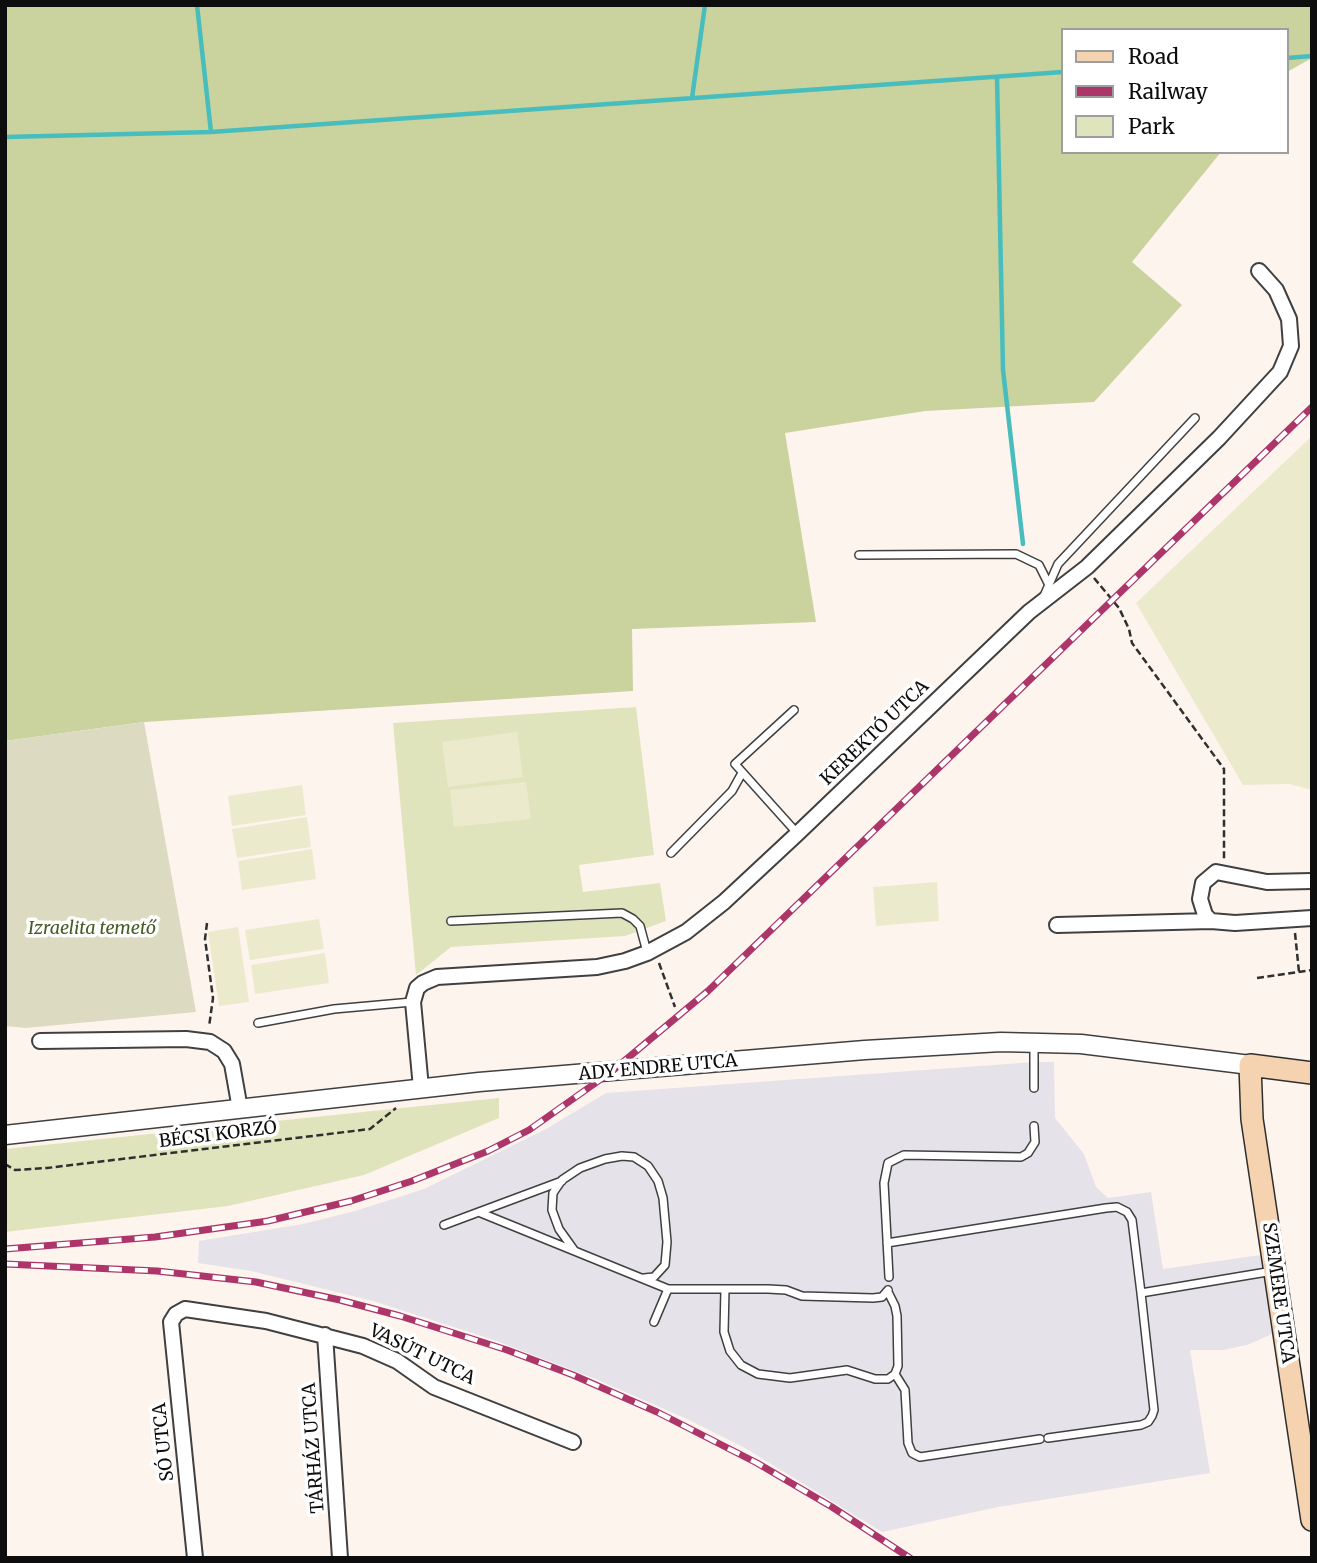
<!DOCTYPE html>
<html>
<head>
<meta charset="utf-8">
<style>
  body { margin:0 }
  #map { position:relative; width:1317px; height:1563px; overflow:hidden; background:#fdf4ee; font-family:Merriweather,serif }
  canvas { display:block }
  .frame { position:absolute; inset:0; border:7px solid #0d0d0d; pointer-events:none }
  .legend { position:absolute; left:1061px; top:28px; width:228px; height:126px; box-sizing:border-box; background:#fff; border:2px solid #9e9e9e; margin:0; padding:9px 12px; list-style:none; font-size:21px; color:#0d0d0d }
  .legend li { display:flex; align-items:center; gap:14px; height:35px }
  .legend b { width:35px; border:2px solid #9e9e9e }
</style>
</head>
<body>
<div id="map">
<canvas width="1317" height="1563"></canvas>
<div class="frame"></div>
<ul class="legend">
<li><b style="height:9px;background:#f6d3b0"></b>Road</li>
<li><b style="height:9px;background:#ac3569"></b>Railway</li>
<li><b style="height:19px;background:#e0e4bc"></b>Park</li>
</ul>
</div>
<script>
const g = document.querySelector('canvas').getContext('2d');
g.lineJoin = 'round';
function fillPath(path, color) { g.fillStyle = color; g.fill(path, 'evenodd'); }
const poly = rows => new Path2D(rows.map(r => 'M' + r).join(''));
function stroke(path, color, width, dash) { g.strokeStyle = color; g.lineWidth = width; g.lineCap = dash ? 'butt' : 'round'; g.setLineDash(dash || []); g.stroke(path); }
function label(font, color, halo, rows, align = 'center') {
  g.font = font + ' Merriweather,serif'; g.lineWidth = 7; g.setLineDash([]); g.textBaseline = 'middle'; g.strokeStyle = halo; g.fillStyle = color; for (const [text, x, y, turn = 0] of rows) {
    g.save(); g.translate(x, y); g.rotate((+turn || 0) * Math.PI / 180); g.textAlign = isNaN(turn) ? turn : align; if (halo) g.strokeText(text, 0, 0); g.fillText(text, 0, 0); g.restore();
  }
}
const industrial = poly([
  [1035,1062,1054,1062,1055,1118,1084,1154,1096,1187,1108,1198,1151,1192,1163,1269,1260,1255,1272,1334,1247,1345,1223,1350,1190,1350,1210,1473,998,1507,882,1532,745,1448,687,1419,598,1380,494,1340,373,1301,251,1271,198,1263,199,1241,303,1224,355,1211,424,1189,546,1129,606,1093]
]);
const green = poly([
  [636,707,654,855,579,865,583,892,660,883,666,921,625,936,451,947,416,975,393,723],
  [499,1098,499,1118,364,1175,228,1206,5,1232,5,1149]
]);
const forest = poly([
  [5,5,1312,5,1312,58,1287,72,1287,30,1063,30,1063,152,1221,152,1132,262,1182,305,1094,402,925,411,785,433,816,622,632,629,633,691,144,722,5,741]
]);
const cemetery = poly([
  [144,722,196,1012,26,1028,5,1026,5,741]
]);
const pitch = poly([
  [1312,436,1312,790,1289,784,1243,785,1136,603],
  [517,732,523,777,448,787,442,742],
  [526,782,531,819,454,827,450,790],
  [302,785,306,815,232,826,228,796],
  [307,817,311,847,237,858,232,829],
  [312,849,316,879,242,890,238,861],
  [937,882,939,921,876,926,873,887],
  [319,919,324,949,250,960,245,930],
  [238,927,249,1002,219,1006,208,932],
  [325,953,329,983,255,994,251,965]
]);
const stream = poly([
  [197,5,211,132],
  [1287,58,1312,56],
  [997,77,1003,370,1023,544],
  [692,98,705,5],
  [5,137,211,132,1063,72]
]);
const path = poly([
  [1094,578,1119,608,1129,629,1132,643,1224,769,1224,859],
  [207,923,205,939,213,998,209,1027],
  [1295,933,1299,972],
  [659,963,675,1007],
  [1257,978,1312,970],
  [5,1164,15,1170,47,1168,370,1129,396,1108]
]);
const service = poly([
  [859,555,1016,554,1039,565,1049,585],
  [1044,596,1058,564,1195,418],
  [794,710,735,764,797,833],
  [671,853,732,791,742,773],
  [451,921,622,913,633,919,640,926,647,952],
  [258,1023,334,1009,412,1002],
  [1034,1043,1034,1088],
  [481,1213,668,1289,768,1289,786,1290,802,1296,873,1298,882,1297,888,1290],
  [444,1225,562,1181],
  [887,1243,1106,1208,1117,1207,1127,1212,1132,1220,1141,1293,1154,1410,1152,1416,1148,1422,1141,1425,1048,1438],
  [574,1250,559,1229,552,1210,553,1193,562,1180,580,1168,605,1159,622,1156,634,1157,648,1166,658,1181,663,1198,667,1242,665,1265,654,1277,644,1278],
  [889,1277,884,1183,888,1163,904,1155,1021,1157,1028,1153,1035,1142,1034,1126],
  [725,1289,724,1332,730,1351,741,1365,758,1374,790,1378,847,1370,875,1379,888,1379,895,1374,898,1366,897,1316,895,1306,888,1292],
  [1141,1293,1273,1271],
  [654,1322,668,1289],
  [895,1374,905,1390,908,1443,912,1453,920,1457,1040,1439]
]);
const minor = poly([
  [1312,881,1267,882,1216,872,1203,883,1200,899,1205,915,1211,921,1235,923,1312,918],
  [1057,925,1211,921],
  [40,1041,186,1039,210,1042,224,1051,232,1064,240,1109],
  [421,1088,413,1002,417,988,423,983,437,977,597,967,625,961,647,953,686,932,724,902,797,834,1029,612,1087,567,1219,438,1280,372,1291,346,1289,319,1276,290,1259,271],
  [325,1335,340,1558],
  [195,1558,171,1322,176,1314,185,1309,266,1321,363,1346,397,1361,434,1387,573,1442]
]);
const tertiary = poly([
  [5,1135,479,1082,865,1050,1001,1042,1081,1044,1250,1065]
]);
const secondary = poly([
  [1312,1073,1250,1065,1252,1119,1312,1520]
]);
const rail = poly([
  [5,1249,155,1237,268,1221,351,1201,412,1181,488,1151,529,1130,611,1072,708,991,1312,407],
  [5,1264,157,1271,256,1282,340,1300,400,1316,507,1350,573,1375,657,1412,757,1463,832,1507,910,1558]
]);
const streetNames = [
  ["KEREKTÓ UTCA",875,733,-44],
  ["ADY ENDRE UTCA",658,1068,-5],
  ["BÉCSI KORZÓ",218,1135,-7],
  ["SZEMERE UTCA",1278,1293,82],
  ["VASÚT UTCA",422,1355,26],
  ["SÓ UTCA",164,1442,-96],
  ["TÁRHÁZ UTCA",314,1448,-94]
];
const parkNames = [
  ["Izraelita temető",92,929]
];
fillPath(industrial, '#e6e2ea');
fillPath(green, '#e0e4bc');
fillPath(forest, '#cad29d');
fillPath(cemetery, '#dcdbc2');
fillPath(pitch, '#eceacc');
stroke(stream, '#48bdbd', 4.5);
stroke(service, '#404040', 10);
stroke(minor, '#404040', 18);
stroke(tertiary, '#404040', 21);
stroke(secondary, '#2f2f2f', 24);
stroke(path, '#2f2f2f', 2.5, [7, 3.5]);
stroke(service, '#fff', 7);
stroke(minor, '#fff', 14);
stroke(tertiary, '#fff', 18);
stroke(secondary, '#f6d3b0', 21);
stroke(rail, '#ac3569', 7);
stroke(rail, '#fff', 4.5, [13]);
label('18px', '#0d0d0d', '#fff', streetNames);
label('italic 18px', '#465c25', '#fff', parkNames);
</script>
</body>
</html>
